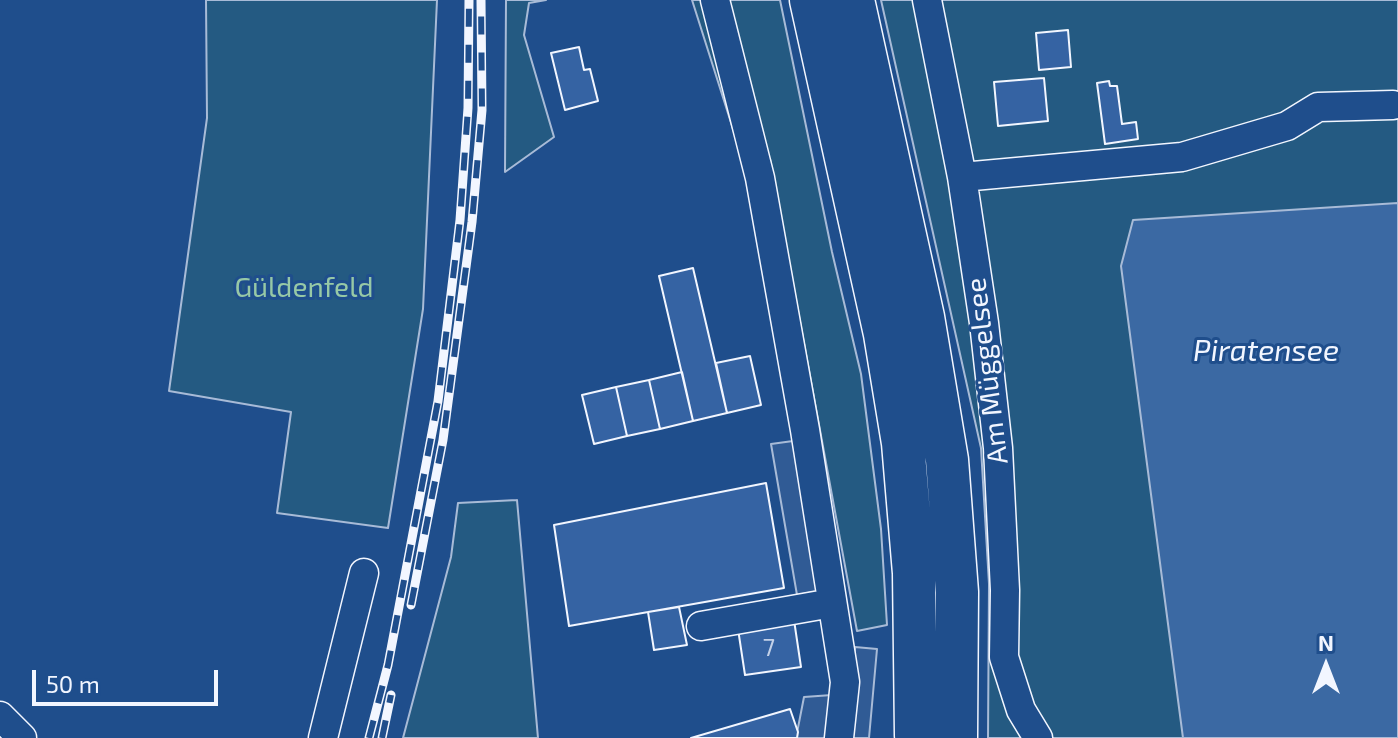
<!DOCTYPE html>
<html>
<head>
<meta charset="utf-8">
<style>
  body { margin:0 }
  #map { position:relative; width:1398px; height:738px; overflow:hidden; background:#1f4e8c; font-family:"Exo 2",sans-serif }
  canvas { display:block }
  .north { position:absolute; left:1286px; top:626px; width:80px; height:80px; -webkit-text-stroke:6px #1f4e8c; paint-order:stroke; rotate:0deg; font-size:22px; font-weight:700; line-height:32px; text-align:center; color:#f2f6ff }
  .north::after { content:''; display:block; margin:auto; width:28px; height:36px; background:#f2f6ff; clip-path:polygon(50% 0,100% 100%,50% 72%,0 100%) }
  .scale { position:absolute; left:32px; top:670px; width:186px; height:36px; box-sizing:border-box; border:4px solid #f2f6ff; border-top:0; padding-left:10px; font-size:24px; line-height:28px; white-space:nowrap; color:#f2f6ff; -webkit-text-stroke:6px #1f4e8c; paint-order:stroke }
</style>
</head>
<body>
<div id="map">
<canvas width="1398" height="738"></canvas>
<div class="north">N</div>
<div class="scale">50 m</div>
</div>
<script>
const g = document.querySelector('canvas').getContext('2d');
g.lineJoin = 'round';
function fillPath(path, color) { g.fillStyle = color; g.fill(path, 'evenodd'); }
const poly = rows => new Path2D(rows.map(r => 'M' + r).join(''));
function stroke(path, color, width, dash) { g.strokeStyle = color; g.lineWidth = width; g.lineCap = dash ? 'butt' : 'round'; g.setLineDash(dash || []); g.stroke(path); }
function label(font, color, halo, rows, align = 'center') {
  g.font = font + ' "Exo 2",sans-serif'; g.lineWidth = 6; g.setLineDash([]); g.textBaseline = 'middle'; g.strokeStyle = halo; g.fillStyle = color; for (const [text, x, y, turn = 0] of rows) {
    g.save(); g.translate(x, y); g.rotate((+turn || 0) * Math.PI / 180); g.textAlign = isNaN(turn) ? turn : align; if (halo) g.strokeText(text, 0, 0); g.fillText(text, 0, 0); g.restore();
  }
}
const green = poly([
  [206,0,437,0,423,309,388,528,277,513,291,412,169,391,207,118,206,0],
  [506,0,546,0,529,3,524,35,554,137,505,172,506,0],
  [692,0,780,0,832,252,861,374,881,529,887,625,857,631,770,159,740,151,692,0],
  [881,0,1398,0,1398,738,988,738,989,584,981,448,881,0],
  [517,500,538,738,403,738,451,557,458,503,517,500]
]);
const parking = poly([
  [793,441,818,591,797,595,771,444,793,441],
  [855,647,877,649,869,738,848,738,855,647],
  [832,695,827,738,796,738,804,697,832,695]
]);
const water = poly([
  [1398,203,1398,738,1183,738,1121,266,1133,220,1398,203]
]);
const building = poly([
  [1068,30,1071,67,1039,70,1036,33,1068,30],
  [579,47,584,70,590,69,598,101,565,110,551,53,579,47],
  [1044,78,1048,121,998,126,994,82,1044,78],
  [1109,81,1110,86,1117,86,1122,124,1136,122,1138,139,1105,144,1097,83,1109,81],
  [693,268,727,413,693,421,659,276,693,268],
  [750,356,761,405,727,413,716,363,750,356],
  [682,372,693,421,660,429,649,380,682,372],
  [649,380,660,429,627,436,616,387,649,380],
  [616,387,627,436,594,444,582,395,616,387],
  [766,483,784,588,569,626,554,525,766,483],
  [679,607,687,645,654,650,648,612,679,607],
  [794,620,801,667,745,675,738,629,794,620],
  [790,709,798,732,797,738,691,738,790,709]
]);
const minor = poly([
  [715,0,760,178,805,430,845,682,839,738],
  [927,0,962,177,984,323,998,448,1005,590,1004,657,1021,710,1038,738],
  [962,177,1182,157,1287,126,1318,107,1393,105],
  [701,626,832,603],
  [0,716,22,738],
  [323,738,364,573]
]);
const highway = poly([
  [811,0,885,334,903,443,914,573,916,735],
  [853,0,923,317,947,460,957,592,956,738]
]);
const rail = poly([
  [411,605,443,440,472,222,482,110,481,0],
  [369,738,388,665,438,401,460,220,468,108,469,0],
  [382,738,391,695]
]);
const numberNames = [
  ["7",769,648]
];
const parkNames = [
  ["Güldenfeld",304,288]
];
const streetNames = [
  ["Am Müggelsee",987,371,-97]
];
const waterNames = [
  ["Piratensee",1266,351]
];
fillPath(green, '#245a82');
stroke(green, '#a8bbd7', 2);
fillPath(parking, '#305b95');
stroke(parking, '#a8bbd7', 2);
fillPath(water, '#3b69a3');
stroke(water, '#a8bbd7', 2);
fillPath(building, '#3563a3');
stroke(building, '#f2f6ff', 2);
stroke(minor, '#f2f6ff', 31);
stroke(highway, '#f2f6ff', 45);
stroke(minor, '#1f4e8c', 28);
stroke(highway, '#1f4e8c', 42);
stroke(rail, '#f2f6ff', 9);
stroke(rail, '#1f4e8c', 6, [18]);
label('24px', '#c3d1e8', null, numberNames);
label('28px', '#97c8a6', '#1f4e8c', parkNames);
label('28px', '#f2f6ff', '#1f4e8c', streetNames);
label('italic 30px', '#f2f6ff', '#1f4e8c', waterNames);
</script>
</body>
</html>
